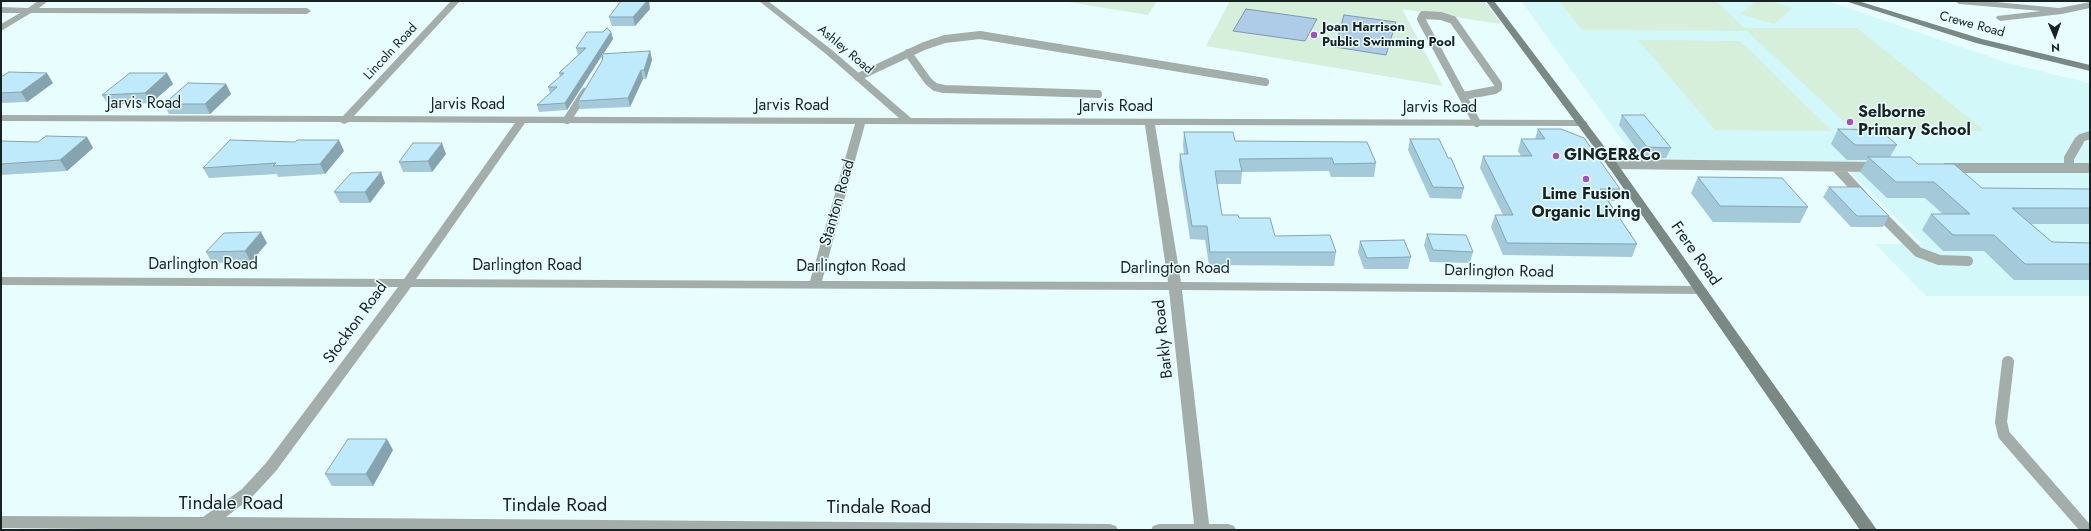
<!DOCTYPE html>
<html>
<head>
<meta charset="utf-8">
<style>
  body { margin:0 }
  #map { position:relative; width:2091px; height:531px; overflow:hidden; background:#e8fefe; font-family:Jost,sans-serif }
  canvas { display:block }
  .frame { position:absolute; inset:0; border:2px solid #182222; pointer-events:none }
  .north { position:absolute; left:2035px; top:16px; width:40px; height:40px; -webkit-text-stroke:3px #e8fefe; paint-order:stroke; rotate:178deg; font-size:11px; font-weight:700; line-height:16px; text-align:center; color:#182222 }
  .north::after { content:''; display:block; margin:auto; width:14px; height:18px; background:#182222; clip-path:polygon(50% 0,100% 100%,50% 72%,0 100%) }
</style>
</head>
<body>
<div id="map">
<canvas width="2091" height="531"></canvas>
<div class="frame"></div>
<div class="north">N</div>
</div>
<script>
const g = document.querySelector('canvas').getContext('2d');
g.lineJoin = 'round';
function fillPath(path, color) { g.fillStyle = color; g.fill(path, 'evenodd'); }
const poly = rows => new Path2D(rows.map(r => 'M' + r).join(''));
function stroke(path, color, width, dash) { g.strokeStyle = color; g.lineWidth = width; g.lineCap = dash ? 'butt' : 'round'; g.setLineDash(dash || []); g.stroke(path); }
function label(font, color, halo, rows, align = 'center') {
  g.font = font + ' Jost,sans-serif'; g.lineWidth = 3; g.setLineDash([]); g.textBaseline = 'middle'; g.strokeStyle = halo; g.fillStyle = color; for (const [text, x, y, turn = 0] of rows) {
    g.save(); g.translate(x, y); g.rotate((+turn || 0) * Math.PI / 180); g.textAlign = isNaN(turn) ? turn : align; if (halo) g.strokeText(text, 0, 0); g.fillText(text, 0, 0); g.restore();
  }
}
const built = poly([
  [1521,1,1828,1,2011,64,2090,83,2090,296,1926,296,1875,244,1922,244,1842,164,1638,162]
]);
const green = poly([
  [1062,1,1157,1,1148,15],
  [1230,1,1484,1,1501,24,1402,9,1443,86,1206,46],
  [1559,1,1716,1,1744,28,1857,28,1985,131,1854,131,1747,31,1582,30],
  [1756,1,1771,1,1793,8,1774,24,1740,14],
  [1638,40,1740,41,1832,131,1715,130]
]);
const water = poly([
  [1246,9,1317,19,1305,41,1233,31,1246,9],
  [1344,15,1396,22,1386,55,1335,47,1344,15]
]);
const laneFar2 = poly([
  [908,53,928,81,935,87,944,89,1098,94],
  [858,77,924,46,945,39,980,35,1265,82],
  [1463,96,1495,90,1498,88,1498,84,1453,20,1441,16,1423,15,1421,19,1477,123],
  [567,120,585,92],
  [2078,142,2081,138,2090,135]
]);
const laneFar1 = poly([
  [1612,164,1876,167],
  [1836,167,1863,196],
  [1946,168,2090,168],
  [2069,168,2069,158,2079,141],
  [1877,211,1918,252,1939,260,1968,261]
]);
const lane = poly([
  [2008,362,2001,422,2004,435,2087,530]
]);
const street = poly([
  [38,1,48,1,39,8,307,8,311,11,307,14,31,13,1,31,1,24,20,13,1,13,1,7,28,8,38,1],
  [451,1,460,1,354,116,899,118,826,54,759,1,768,1,832,50,911,118,1583,120,1588,123,1583,126,1155,125,1181,282,1701,286,1707,290,1701,294,1182,290,1209,524,1228,524,1234,526,1236,530,1151,530,1153,526,1159,524,1194,524,1169,290,411,287,276,471,252,497,226,517,1110,524,1116,526,1118,530,197,530,1,528,1,516,203,517,242,489,266,463,398,287,1,285,1,277,404,279,515,123,349,122,344,124,340,122,1,121,1,115,343,116,451,1],
  [525,123,855,124,810,281,416,279,525,123],
  [865,124,1145,125,1168,282,822,281,865,124],
  [1955,1,1985,1,2059,8,2090,2,2090,8,2062,14,2000,21,1996,18,1997,16,2041,11,1959,4,1955,1]
]);
const secondary = poly([
  [1486,1,1494,1,1616,162,1877,530,1860,530,1608,166,1486,1],
  [1845,1,1858,1,1982,39,2090,65,2090,71,1976,43,1845,1]
]);
const wall = poly([
  [650,9,635,26,612,26,609,17],
  [611,32,613,39,603,54,650,51,652,60,646,79,643,79,630,107,580,109,578,101,602,61,601,57,567,110,539,112,537,105,550,93,548,87,560,77,559,73,578,55,576,48],
  [167,73,173,84,151,103,108,105,102,95],
  [1,77,53,83,27,102,1,103],
  [226,84,231,94,210,114,169,114,164,104],
  [1622,115,1671,148,1666,158,1643,158,1619,125],
  [1538,129,1620,189,1615,201,1609,201,1637,244,1632,257,1503,255,1491,227,1495,215,1503,215,1480,168,1483,156,1521,156,1518,151,1521,139,1535,139],
  [1838,129,1897,145,1890,157,1918,164,1982,188,2090,189,2090,224,2031,224,2052,242,2090,243,2090,280,2014,280,1984,251,1943,251,1922,230,1931,214,1943,214,1925,198,1887,198,1860,172,1867,160,1847,160,1831,144],
  [1184,132,1235,141,1376,163,1374,177,1331,177,1329,171,1242,172,1241,184,1217,184,1222,215,1239,218,1275,236,1336,252,1334,266,1209,265,1205,240,1190,239,1179,167,1180,154,1184,154,1183,145],
  [87,137,93,148,67,171,1,175,1,141,38,142],
  [1410,139,1448,158,1464,188,1461,199,1430,198,1408,150],
  [344,151,325,174,278,177,277,174,209,178,203,168],
  [446,154,432,172,403,172,399,162],
  [1698,177,1808,207,1800,223,1713,222,1691,193],
  [385,183,370,203,340,203,334,192],
  [1829,187,1889,216,1883,227,1851,227,1823,197],
  [1427,234,1473,252,1470,263,1430,262,1424,245],
  [1360,241,1411,257,1408,269,1364,269,1358,252],
  [267,243,251,262,212,263,206,252],
  [393,450,373,486,332,486,325,474]
]);
const shadedWall = poly([
  [647,1,649,1,650,9,635,26,633,17],
  [611,32,613,39,602,56,601,54,601,57,567,110,565,103],
  [650,51,652,60,646,79,644,70],
  [641,70,643,79,630,107,628,98],
  [47,73,53,83,27,102,21,92],
  [167,73,173,84,151,103,145,93],
  [226,84,231,94,210,114,205,104],
  [87,137,93,148,67,171,60,160],
  [339,140,344,151,325,174,320,164],
  [442,143,446,154,432,172,428,161],
  [381,172,385,183,370,203,365,192],
  [261,232,267,243,251,262,245,251],
  [387,439,393,450,373,486,366,474]
]);
const building = poly([
  [621,1,647,1,633,17,609,17,621,1],
  [607,28,611,32,565,103,537,105,557,87,548,87,564,73,559,73,586,48,576,48,587,32,603,32,607,28],
  [650,51,644,70,641,70,628,98,578,101,602,61,603,56,601,54,650,51],
  [9,72,47,73,21,92,1,93,1,77,9,72],
  [130,73,167,73,145,93,102,95,130,73],
  [188,83,226,84,205,104,164,104,188,83],
  [1622,115,1644,115,1671,148,1647,147,1622,115],
  [1538,129,1561,129,1584,138,1620,189,1600,189,1637,244,1507,243,1495,215,1513,215,1483,156,1532,156,1521,139,1545,139,1538,129],
  [1838,129,1880,130,1897,145,1855,145,1838,129],
  [1184,132,1233,132,1235,141,1367,142,1376,163,1334,164,1332,158,1239,159,1242,171,1215,171,1222,215,1238,215,1239,218,1270,218,1275,236,1330,235,1336,252,1210,252,1207,226,1192,226,1180,154,1188,154,1184,132],
  [46,136,87,137,60,160,1,164,1,141,38,142,46,136],
  [1410,139,1439,139,1448,158,1451,158,1464,188,1433,187,1410,139],
  [230,140,295,142,297,140,339,140,320,164,273,166,276,163,203,168,230,140],
  [413,143,442,143,428,161,399,162,413,143],
  [1868,157,1910,157,1918,164,1954,164,1982,188,2090,189,2090,208,2012,208,2052,242,2090,243,2090,264,2025,264,1994,235,1953,235,1931,214,1970,214,1934,182,1896,182,1868,157],
  [381,172,365,192,334,192,351,173,381,172],
  [1698,177,1782,178,1808,207,1720,206,1698,177],
  [1829,187,1860,187,1889,216,1857,216,1829,187],
  [261,232,245,251,206,252,224,233,261,232],
  [1427,234,1466,235,1473,252,1433,250,1427,234],
  [1404,240,1411,257,1367,258,1360,241,1404,240],
  [348,439,387,439,366,474,325,474,348,439]
]);
const markers = [
  [1314,35,4,"#a650be"],
  [1850,122,4,"#a650be"],
  [1556,156,4,"#a650be"],
  [1586,179,4,"#a650be"]
];
const farStreetnames = [
  ["Crewe Road",1972,25,15],
  ["Ashley Road",845,50,40],
  ["Lincoln Road",391,52,-47]
];
const farPoinames = [
  ["Joan Harrison",1322,28],
  ["Public Swimming Pool",1322,43]
];
const streetNames = [
  ["Jarvis Road",144,104],
  ["Jarvis Road",468,105],
  ["Jarvis Road",792,106],
  ["Jarvis Road",1116,107],
  ["Jarvis Road",1440,108],
  ["Stanton Road",838,203,-74],
  ["Frere Road",1695,254,55],
  ["Darlington Road",203,265],
  ["Darlington Road",527,266],
  ["Darlington Road",851,267],
  ["Darlington Road",1175,269],
  ["Darlington Road",1499,272,1],
  ["Stockton Road",356,323,-54],
  ["Barkly Road",1164,339,-96]
];
const poiNames = [
  ["Selborne",1858,113],
  ["Primary School",1858,131],
  ["GINGER&Co",1564,156],
  ["Lime Fusion",1586,195,"center"],
  ["Organic Living",1586,213,"center"]
];
const nearStreetnames = [
  ["Tindale Road",231,504],
  ["Tindale Road",555,506],
  ["Tindale Road",879,508]
];
fillPath(built, '#d3f8f9');
fillPath(green, '#d5efda');
fillPath(water, '#aecbe7');
stroke(water, '#8198ac', 1);
stroke(laneFar2, '#a3adaa', 8);
stroke(laneFar1, '#a3adaa', 10);
stroke(lane, '#a3adaa', 12);
fillPath(street, '#a3adaa');
fillPath(secondary, '#7a8984');
fillPath(wall, '#a4c9d8');
fillPath(shadedWall, '#86a4b0');
fillPath(building, '#bfeafb');
stroke(building, '#86a4b0', 1);
for (const [x, y, r, color] of markers) { const dot = new Path2D(); dot.arc(x, y, r, 0, 2 * Math.PI); g.fillStyle = color; g.fill(dot); stroke(dot, '#e8fefe', 1.5); }
label('13px', '#182222', '#e8fefe', farStreetnames);
label('bold 13px', '#182222', '#e8fefe', farPoinames, 'left');
label('16px', '#182222', '#e8fefe', streetNames);
label('bold 16px', '#182222', '#e8fefe', poiNames, 'left');
label('19px', '#182222', '#e8fefe', nearStreetnames);
</script>
</body>
</html>
